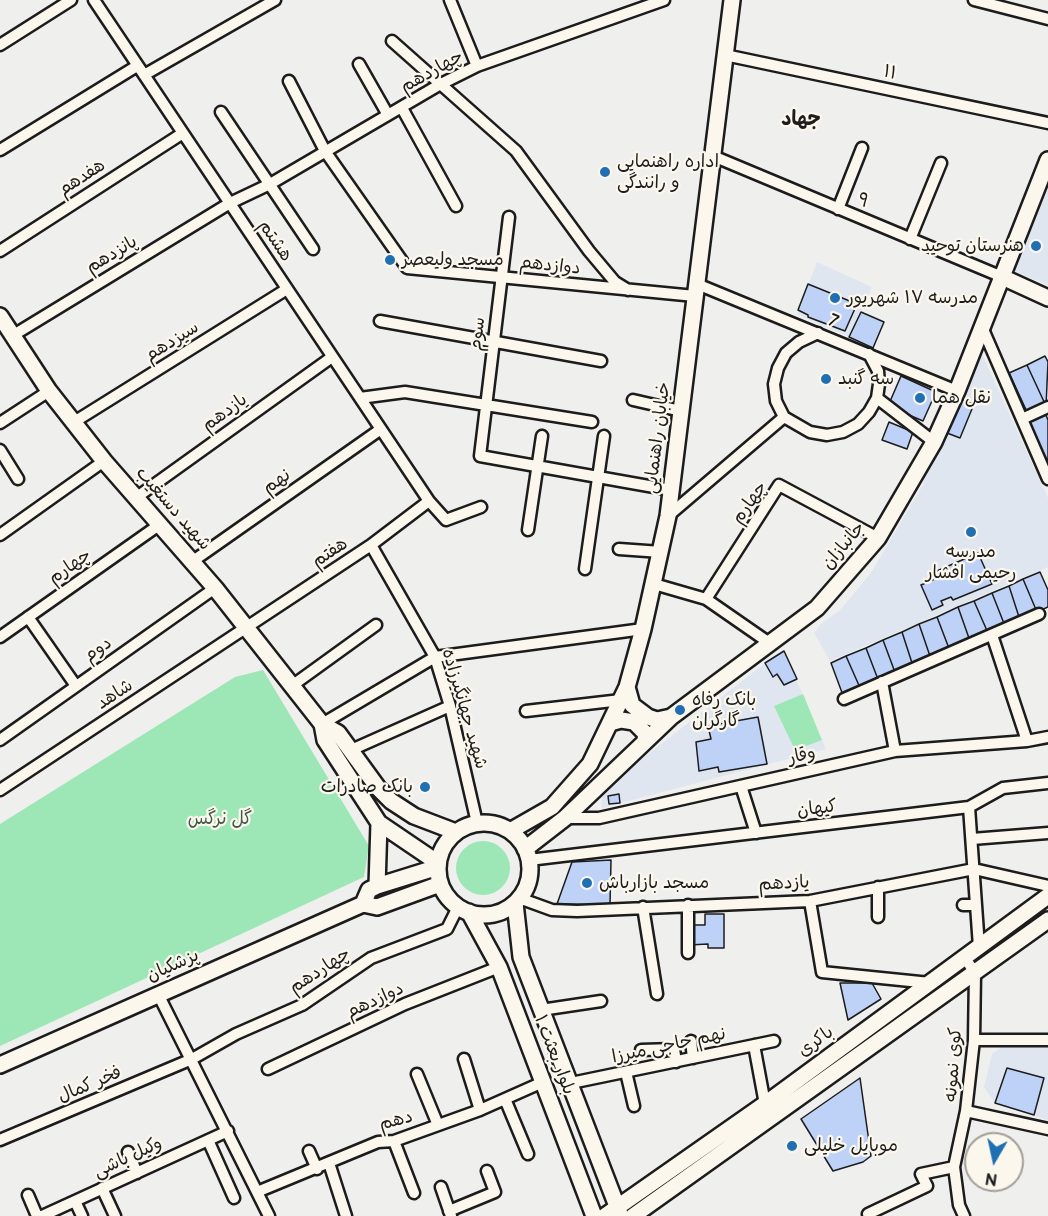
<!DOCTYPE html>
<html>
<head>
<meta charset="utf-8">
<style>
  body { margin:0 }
  #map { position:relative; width:1048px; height:1216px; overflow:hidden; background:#efefee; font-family:"Balsamiq Sans",sans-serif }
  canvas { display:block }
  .north { position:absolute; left:964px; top:1132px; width:60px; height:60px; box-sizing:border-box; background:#fbf7ec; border:2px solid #a29f99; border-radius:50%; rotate:189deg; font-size:16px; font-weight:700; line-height:24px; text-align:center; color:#1c1c1c }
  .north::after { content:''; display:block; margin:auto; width:21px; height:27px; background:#1f6fb2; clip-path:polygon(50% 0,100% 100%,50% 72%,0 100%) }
</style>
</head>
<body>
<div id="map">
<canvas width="1048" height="1216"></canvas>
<div class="north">N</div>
</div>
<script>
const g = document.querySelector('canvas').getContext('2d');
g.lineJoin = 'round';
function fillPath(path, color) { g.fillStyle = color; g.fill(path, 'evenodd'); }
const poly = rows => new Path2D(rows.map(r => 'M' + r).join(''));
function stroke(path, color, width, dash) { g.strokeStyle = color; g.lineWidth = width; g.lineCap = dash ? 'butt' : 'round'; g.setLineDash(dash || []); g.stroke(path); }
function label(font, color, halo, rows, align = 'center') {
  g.font = font + ' "Balsamiq Sans","Playpen Sans Arabic",sans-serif'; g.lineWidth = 4.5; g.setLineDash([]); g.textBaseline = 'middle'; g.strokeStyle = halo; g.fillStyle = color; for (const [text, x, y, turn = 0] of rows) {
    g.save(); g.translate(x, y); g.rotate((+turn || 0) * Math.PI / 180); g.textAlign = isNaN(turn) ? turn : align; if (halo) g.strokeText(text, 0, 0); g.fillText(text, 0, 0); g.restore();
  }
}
const built = poly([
  [1048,183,1048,285,1014,271],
  [817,262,872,287,849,337,797,314],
  [981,352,1048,498,1048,567,830,661,814,633,820,625,840,610,871,573,924,483,922,476,967,388],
  [784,651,826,749,602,808,601,791,765,663],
  [1048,1042,1048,1120,995,1103,984,1087,992,1054,1007,1043]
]);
const green = poly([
  [263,670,369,846,364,877,0,1046,0,824,235,677],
  [803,694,822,740,795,750,774,706],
  '456 868a27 27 0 1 1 54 0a27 27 0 1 1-54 0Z'
]);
const building = poly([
  [808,284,857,304,845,331,808,317,808,315,798,310,808,284],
  [861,312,884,322,873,348,849,337,861,312],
  [1045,356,1048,362,1046,406,1027,365,1045,356],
  [1027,365,1046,406,1028,414,1009,373,1027,365],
  [901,376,936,392,923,421,888,406,901,376],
  [962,400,974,404,960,438,947,433,962,400],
  [1045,413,1048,420,1048,462,1028,421,1045,413],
  [889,422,913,432,907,449,882,440,889,422],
  [978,553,992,584,953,600,951,597,941,601,943,605,932,610,921,585,933,580,930,574,978,553],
  [1040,572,1048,590,1048,607,1037,612,1023,579,1040,572],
  [1023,579,1037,612,1020,620,1009,586,1023,579],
  [1009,586,1020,620,1005,626,992,593,1009,586],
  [992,593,1005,626,988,633,974,601,992,593],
  [974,601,988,633,970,641,958,607,974,601],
  [958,607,970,641,950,651,937,617,958,607],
  [937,617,950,651,931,659,919,624,937,617],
  [919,624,931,659,913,666,902,632,919,624],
  [902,632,913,666,896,675,883,640,902,632],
  [883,640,896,675,879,682,866,648,883,640],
  [866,648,879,682,861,690,846,656,866,648],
  [784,651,797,679,784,685,777,674,773,677,765,663,784,651],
  [846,656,861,690,844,698,831,663,846,656],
  [758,717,767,764,719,772,718,767,699,771,696,742,711,739,708,726,758,717],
  [619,794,620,803,609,804,608,796,619,794],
  [611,860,610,905,557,904,572,862,611,860],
  [705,914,724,914,724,948,708,948,708,944,689,945,688,925,705,925,705,914],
  [840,983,872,983,881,999,848,1020,840,983],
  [1007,1068,1044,1078,1034,1115,995,1103,1007,1068],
  [860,1078,871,1156,863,1162,833,1171,801,1119,860,1078]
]);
const street = poly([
  [94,0,429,501,446,520,481,507],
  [450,0,477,66],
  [974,0,1048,19],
  [392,41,516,151,589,251,615,282,628,290],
  [0,45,71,0],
  [725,55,1048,123],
  [359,64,388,115],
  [144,75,275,0],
  [289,81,325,151,407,268,695,296],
  [402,108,456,206],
  [221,112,313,249],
  [0,150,137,66],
  [713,156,1000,276],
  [838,209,862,148],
  [509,217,480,456,671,490],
  [910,239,941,163],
  [0,251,183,133],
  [697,284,957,391],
  [380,321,601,361],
  [982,327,1048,479],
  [818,333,799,342,786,353,778,368,774,384,776,401,784,417,810,432,827,435,843,432,858,424,869,412,877,398,879,384,878,371,869,354],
  [12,336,230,203,270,184,439,85,477,66,664,0],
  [360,398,405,392,592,422],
  [877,398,934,442],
  [633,400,681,411],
  [1022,419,1048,407],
  [74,422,287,289],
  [0,423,49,391],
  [0,450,18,479],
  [137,497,332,357],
  [668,516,784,417],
  [528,530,542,436],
  [0,535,104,461],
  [371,545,435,657,450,706,477,823],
  [619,549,661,552],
  [193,561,381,429],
  [585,569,604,436],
  [654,584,706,599,768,642],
  [706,599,779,485,878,538],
  [28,617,76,686],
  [992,635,1027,741],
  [0,637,159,525],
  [882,682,895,751],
  [293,685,376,625],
  [844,699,1039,614],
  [526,711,621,700],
  [322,724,435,657,643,629],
  [0,740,215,588],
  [351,750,450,706],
  [741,786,756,833],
  [0,790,371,545,429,501],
  [969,807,979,947],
  [565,818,599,818,895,751,1027,741,1048,737],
  [972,839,1048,833],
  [529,860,969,807,1003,788,1048,783],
  [878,887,878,917],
  [519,898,552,910,577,911,810,901,974,869,1048,886],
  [810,901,822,972,930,983],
  [963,905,976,905],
  [643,907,657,994],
  [688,953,688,905],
  [158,994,269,1216],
  [541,1010,601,1001],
  [974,1040,1048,1040],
  [691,1041,693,1058],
  [754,1045,765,1104],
  [641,1050,674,1049,676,1062],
  [464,1059,480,1110],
  [268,1069,405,1004,499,967],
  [626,1072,634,1106],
  [417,1074,438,1125],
  [571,1083,774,1041],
  [505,1099,528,1154],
  [966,1111,1048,1129],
  [0,1140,192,1059,236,1034,302,1005,371,958,447,929,458,907],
  [208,1140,234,1198],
  [394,1141,414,1193],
  [309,1151,317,1169],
  [128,1152,137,1173],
  [329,1163,346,1216],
  [441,1187,451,1216],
  [102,1188,115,1216],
  [257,1192,378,1142,394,1141,480,1110,543,1082],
  [28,1195,37,1216],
  [75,1201,82,1216],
  [449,1211,495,1192,487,1171],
  [868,1214,927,1186,921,1174,954,1167],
  [42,1216,228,1131],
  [964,1216,959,1205,954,1167,966,1111,974,1040,975,973,965,958]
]);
const secondary = poly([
  [1000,276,1048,298],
  [0,316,49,391,104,461,215,588,322,724,338,733,378,788,391,801,414,816,456,832],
  [627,687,632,705,648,717,657,720,671,717],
  [610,723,621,720,634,722,646,734,645,740],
  [322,724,325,740,379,823,438,863],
  '438 869a46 46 0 1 1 92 0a46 46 0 1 1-92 0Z',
  [510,831,552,807,590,764,627,687,643,629,668,516,732,0],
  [525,849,565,818,671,717,817,608,878,538,934,442,957,391,1048,160],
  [377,886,379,823],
  [515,903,521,957,620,1214],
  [363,904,369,890,377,886,438,867],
  [469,912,499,967,594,1216],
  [0,1065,363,904,377,907,440,884],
  [605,1216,765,1104,1048,896],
  [633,1216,1048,920]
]);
const markers = [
  [605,172,6,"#1f6fb2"],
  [1036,246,6,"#1f6fb2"],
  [390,260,6,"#1f6fb2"],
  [835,298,6,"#1f6fb2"],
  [826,379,6,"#1f6fb2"],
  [920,398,6,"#1f6fb2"],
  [971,532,6,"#1f6fb2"],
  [680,710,6,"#1f6fb2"],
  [425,787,6,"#1f6fb2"],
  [587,883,6,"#1f6fb2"],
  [792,1146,6,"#1f6fb2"]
];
const streetNames = [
  ["چهاردهم",432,72,-29],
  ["۱۱",890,73,12],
  ["هفدهم",82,178,-33],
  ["۹",863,201,23],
  ["هشتم",275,241,56],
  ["پانزدهم",112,255,-31],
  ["دوازدهم",550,266,6],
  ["7",833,322,22],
  ["سوم",478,334,-83],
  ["سیزدهم",172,342,-32],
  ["یازدهم",225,413,-36],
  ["خیابان راهنمایی",658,438,-83],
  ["نهم",277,482,-35],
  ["چهارم",750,503,-54],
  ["شهید دستغیب",173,509,49],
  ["جانبازان",844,546,-50],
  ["هفتم",330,553,-34],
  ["چهارم",70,567,-35],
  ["دوم",98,650,-35],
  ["شاهد",115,695,-33],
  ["شهید جهانگیرزاده",464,709,74],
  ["وقار",802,756,-13],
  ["کیهان",817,809,-7],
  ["یازدهم",784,884,-3],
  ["پزشکیان",173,966,-24],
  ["چهاردهم",320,971,-33],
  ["دوازدهم",375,1001,-25],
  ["باکری",816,1042,-36],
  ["نهم حاجی میرزا",669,1046,-12],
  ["بلوار بعثت ۱",554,1055,69],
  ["کوی نمونه",954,1065,-86],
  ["فخر کمال",90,1085,-23],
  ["دهم",396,1121,-15],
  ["وکیل باشی",128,1158,-25]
];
const poiNames = [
  ["اداره راهنمایی",617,162],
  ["و رانندگی",617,183],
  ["هنرستان توحید",1024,246,"right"],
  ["مسجد ولیعصر",402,260],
  ["مدرسه ۱۷ شهریور",847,298],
  ["سه گنبد",838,379],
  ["نقل هما",932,398],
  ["مدرسه",971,552,"center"],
  ["رحیمی افشار",971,573,"center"],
  ["بانک رفاه",692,700],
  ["گارگران",692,721],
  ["بانک صادرات",413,787,"right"],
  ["مسجد بازارباش",599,883],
  ["موبایل خلیلی",804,1146]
];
const parkNames = [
  ["گل نرگس",220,819]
];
const neighbourhoodNames = [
  ["جهاد",801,120]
];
fillPath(built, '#e0e6f0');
fillPath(green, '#9de7b6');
fillPath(building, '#bed1f6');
stroke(building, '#1c1c1c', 1.5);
stroke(street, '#1c1c1c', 15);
stroke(secondary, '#1c1c1c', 20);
stroke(street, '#fbf7ec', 10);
stroke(secondary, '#fbf7ec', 15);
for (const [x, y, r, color] of markers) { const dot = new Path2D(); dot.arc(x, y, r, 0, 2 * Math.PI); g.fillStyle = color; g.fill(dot); stroke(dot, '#fbf7ec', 2); }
label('18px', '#1c1c1c', '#fbf7ec', streetNames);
label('18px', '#1c1c1c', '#fbf7ec', poiNames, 'left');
label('18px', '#43594a', '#fbf7ec', parkNames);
label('bold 20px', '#1c1c1c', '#fbf7ec', neighbourhoodNames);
</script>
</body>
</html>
